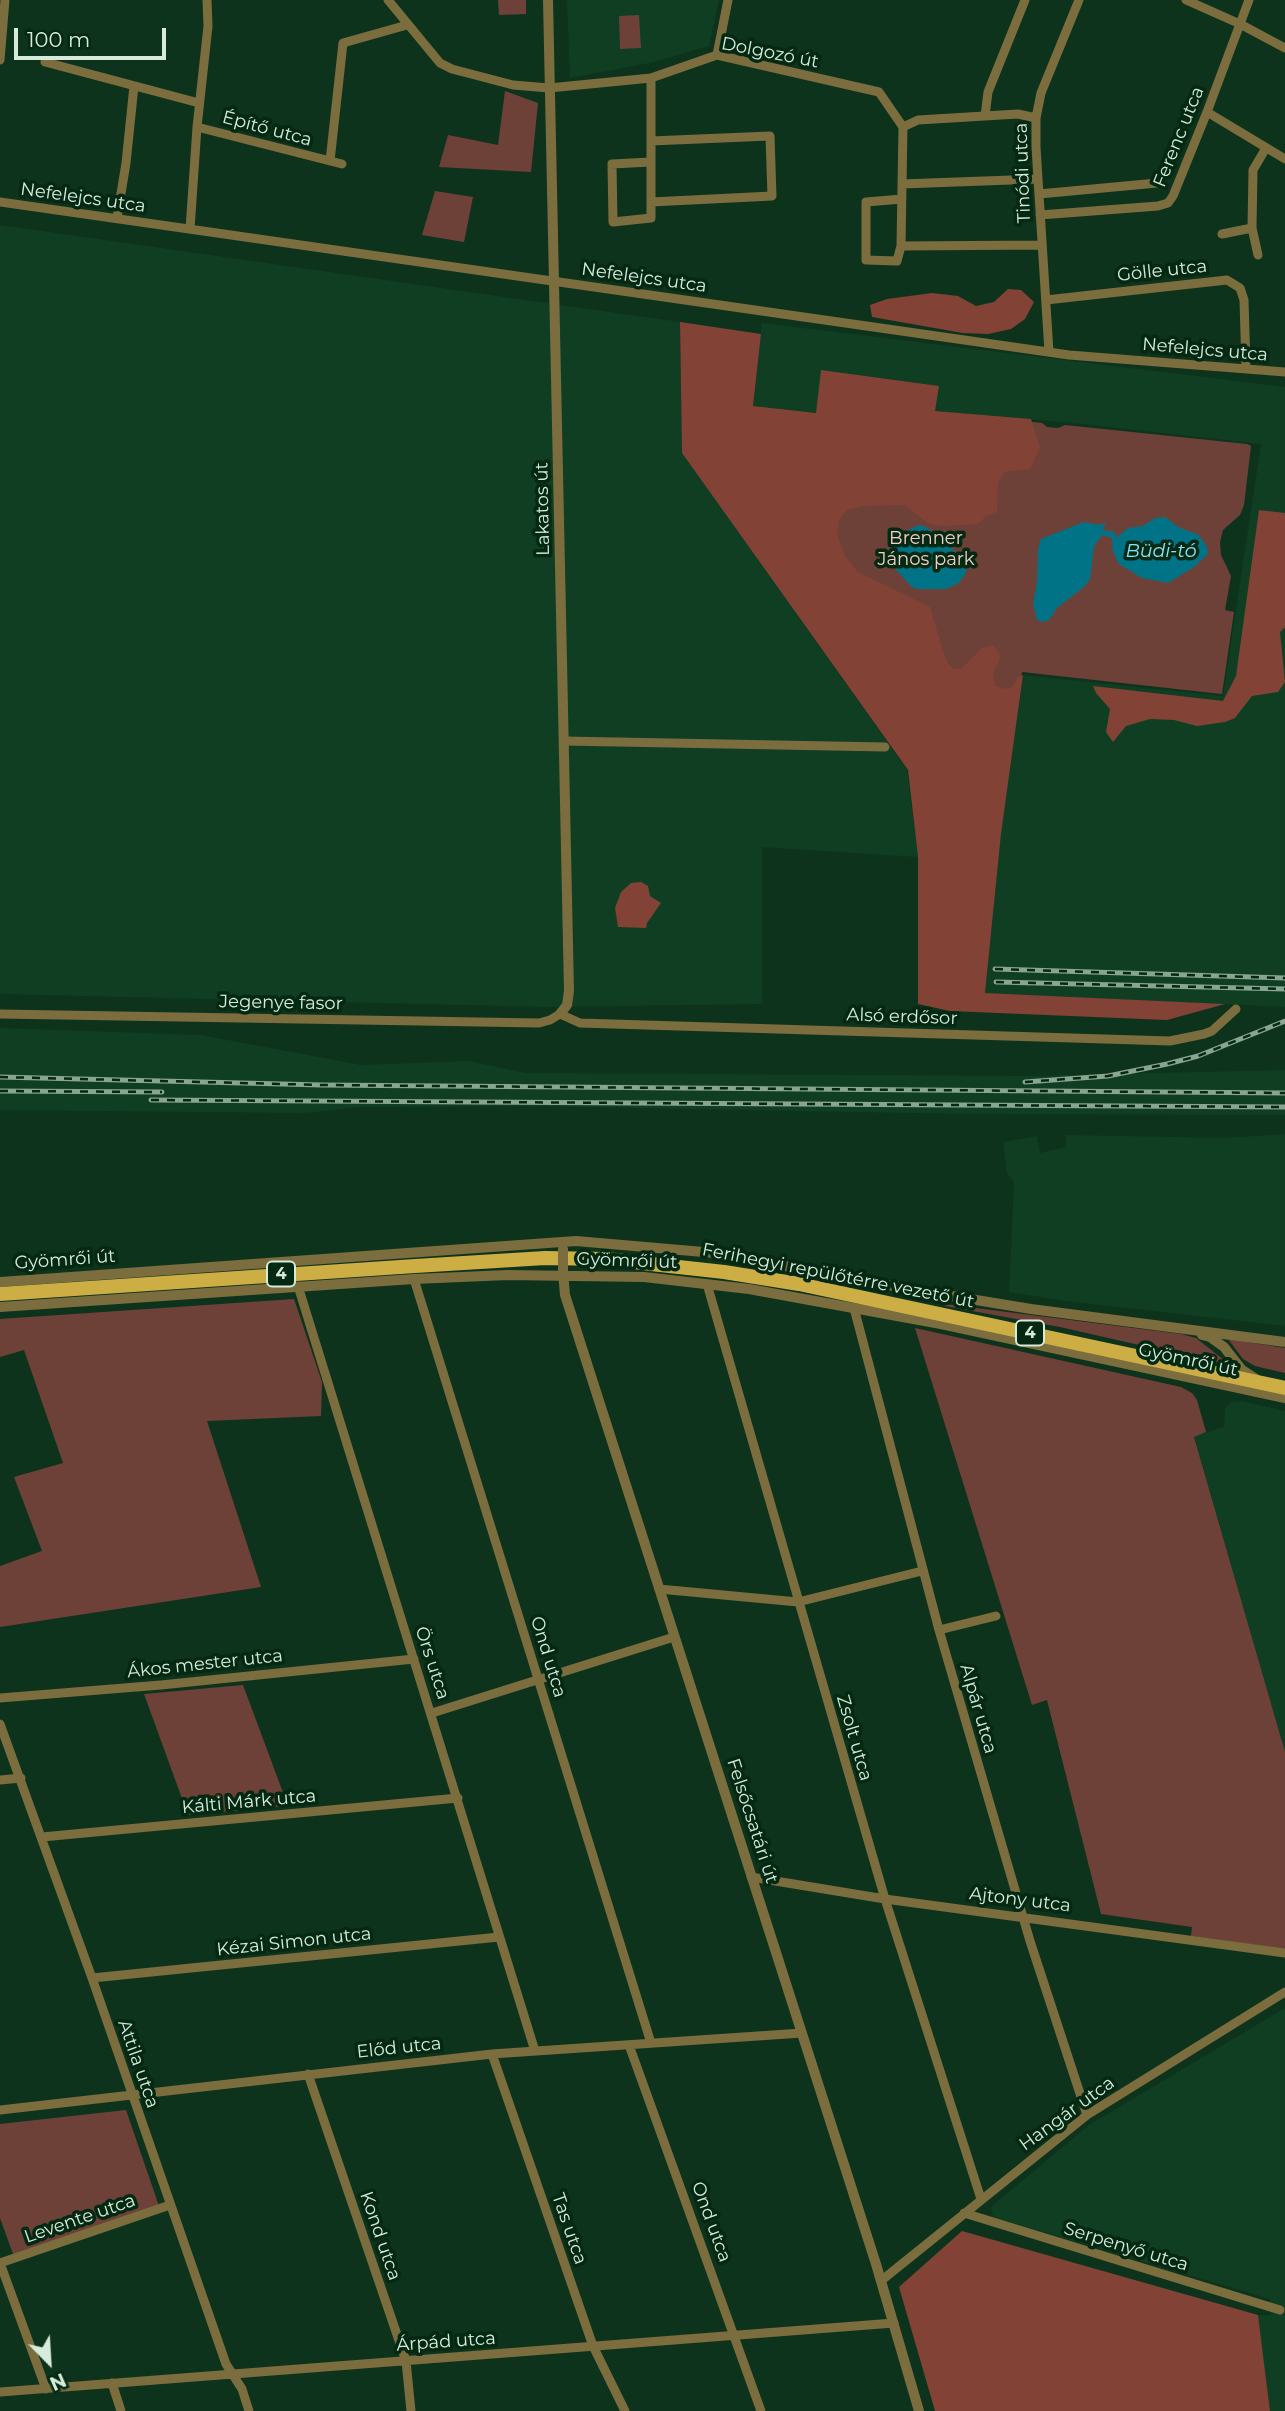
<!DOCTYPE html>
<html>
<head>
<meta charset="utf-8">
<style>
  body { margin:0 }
  #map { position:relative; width:1285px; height:2411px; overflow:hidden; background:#0e331c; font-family:Montserrat,sans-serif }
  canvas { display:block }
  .north { position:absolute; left:14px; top:2327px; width:70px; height:70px; -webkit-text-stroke:5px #032913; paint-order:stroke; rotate:156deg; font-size:19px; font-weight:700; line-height:28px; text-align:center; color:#d6ebdb }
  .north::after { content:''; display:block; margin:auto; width:24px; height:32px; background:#d6ebdb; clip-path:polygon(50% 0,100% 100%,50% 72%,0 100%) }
  .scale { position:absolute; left:14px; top:28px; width:152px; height:32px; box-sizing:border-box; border:4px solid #d6ebdb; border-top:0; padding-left:9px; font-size:21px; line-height:24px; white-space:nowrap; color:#d6ebdb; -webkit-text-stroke:5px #032913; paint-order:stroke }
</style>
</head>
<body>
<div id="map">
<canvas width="1285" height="2411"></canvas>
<div class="north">N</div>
<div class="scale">100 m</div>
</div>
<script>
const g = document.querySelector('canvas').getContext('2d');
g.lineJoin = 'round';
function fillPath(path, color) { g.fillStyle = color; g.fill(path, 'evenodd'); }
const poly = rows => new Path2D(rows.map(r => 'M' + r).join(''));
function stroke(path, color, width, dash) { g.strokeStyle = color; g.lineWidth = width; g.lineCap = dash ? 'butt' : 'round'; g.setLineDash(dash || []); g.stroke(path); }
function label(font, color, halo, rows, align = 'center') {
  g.font = font + ' Montserrat,sans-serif'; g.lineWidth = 7; g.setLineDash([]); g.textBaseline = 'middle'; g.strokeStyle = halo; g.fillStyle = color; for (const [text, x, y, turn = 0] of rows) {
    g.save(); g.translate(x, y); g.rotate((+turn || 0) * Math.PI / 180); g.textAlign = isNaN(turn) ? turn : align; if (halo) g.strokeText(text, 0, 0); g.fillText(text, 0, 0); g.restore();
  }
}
const built = poly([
  [567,0,719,0,709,46,649,63,570,78],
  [0,225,680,322,682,453,907,770,918,857,762,847,762,1004,548,1007,0,994],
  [762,323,1285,387,1285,1007,985,993,1001,834,1023,675,1223,696,1261,444,1073,423,934,411,938,386,822,370,816,413,753,406],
  [0,1028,201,1035,361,1065,469,1061,525,1073,1029,1076,1285,1070,1285,1115,969,1114,525,1106,361,1107,305,1113,0,1110],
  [1285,1134,1285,1326,1066,1301,1009,1292,1014,1182,1007,1173,1003,1142,1037,1136,1040,1153,1066,1147,1066,1135,1225,1138],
  [1241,1401,1285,1411,1285,1752,1194,1436,1224,1427,1225,1407,1231,1402],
  [1285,2008,1285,2411,1270,2411,1258,2315,1271,2315,1270,2299,993,2217,991,2207,1089,2125]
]);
const green = poly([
  [498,0,526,0,526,14,499,15],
  [639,15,641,48,620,49,619,16],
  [505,91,538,103,531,172,439,167,448,135,498,145],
  [435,191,473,197,464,242,422,235],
  [932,411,1042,423,1047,427,1058,428,1065,425,1247,444,1251,446,1244,505,1240,515,1223,530,1220,542,1221,555,1231,576,1225,610,1234,612,1222,694,1022,672,1006,778,976,775,690,453],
  [294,1299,322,1382,321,1416,207,1421,261,1587,0,1627,0,1566,42,1551,14,1477,63,1463,24,1350,0,1357,0,1319],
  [944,1304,1181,1334,1196,1338,1229,1364,1214,1362,1060,1327,945,1306],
  [915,1328,1181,1387,1192,1393,1197,1400,1206,1432,1194,1437,1285,1752,1285,1949,1191,1936,1192,1927,1101,1914,1047,1700,1032,1705],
  [1228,1339,1285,1348,1285,1373,1255,1366,1243,1359],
  [243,1685,288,1806,188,1815,144,1694],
  [126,2110,159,2206,13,2254,0,2218,0,2124]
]);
const forest = poly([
  [1008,289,1021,290,1034,302,1025,319,1011,329,988,334,963,333,872,317,870,305,887,299,932,293,958,296,976,306,994,302],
  [680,322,761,334,753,406,816,413,821,370,939,386,935,411,1031,419,1040,448,1030,469,1004,472,998,483,997,512,986,516,978,524,944,526,929,524,905,505,863,506,847,510,839,520,837,535,845,556,858,572,930,607,942,648,948,664,954,669,961,669,982,648,993,645,999,652,1000,659,993,673,995,686,1005,689,1013,687,1018,677,1023,675,1001,834,985,993,1225,1004,1167,1020,950,1011,918,1004,918,857,908,770,682,453],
  [1259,510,1285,513,1285,627,1280,632,1285,682,1278,692,1252,696,1235,718,1225,722,1197,726,1174,720,1150,719,1126,726,1113,742,1106,732,1110,709,1096,693,1093,686,1223,701,1236,676],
  [641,882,648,886,650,896,661,903,647,923,646,928,618,927,615,908,621,892,631,883],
  [962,2231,1258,2315,1270,2411,935,2411,899,2287]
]);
const water = poly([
  [1165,517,1178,527,1199,535,1207,547,1208,554,1194,567,1168,583,1142,578,1119,564,1113,552,1112,538,1102,535,1094,547,1090,579,1084,587,1058,607,1049,620,1042,622,1037,620,1033,604,1037,582,1038,549,1041,539,1084,522,1100,525,1106,522,1103,530,1115,532,1116,538,1128,528,1143,526,1155,518],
  [919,525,928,528,967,562,966,573,959,583,946,589,917,589,912,587,897,571,891,552,895,542,901,533]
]);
const minor = poly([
  [388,0,440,63,452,69,513,85,549,88,651,78,717,55,879,92,903,127,901,246,1042,245],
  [1186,0,1240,24,1285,48],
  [717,55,728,0],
  [0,60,5,0],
  [45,62,199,103],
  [651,78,651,218,613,222,612,164,651,162],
  [1207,112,1285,159],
  [985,116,988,92,1025,0],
  [197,127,342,164],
  [903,127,918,120,1018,114,1036,118],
  [651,141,770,136,772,196,651,202],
  [330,161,343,43,407,25],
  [902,184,1038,179],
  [1039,194,1157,183],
  [0,202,1069,355,1285,372],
  [1040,215,1158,206,1168,203,1173,196,1207,112,1249,0],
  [117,218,126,163,134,86],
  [190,229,197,127,208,26,207,0],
  [1222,234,1252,228],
  [901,246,897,261,866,260,866,202,902,199],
  [1258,255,1252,228,1253,170,1266,148],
  [1046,300,1227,280,1240,288,1244,300,1246,368],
  [1049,352,1036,147,1036,118,1041,93,1079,0],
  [564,741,885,747],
  [0,1014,539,1023,550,1020,560,1014,580,1023,1170,1041,1204,1034,1212,1031,1236,1009],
  [414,1279,651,2043],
  [707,1284,885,1899,981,2199],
  [298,1286,535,2051],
  [854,1308,939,1630,1030,1941,1087,2115],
  [659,1589,798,1602,922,1571],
  [939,1630,996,1616],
  [0,1698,161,1685,414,1659],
  [432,1713,674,1637],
  [0,1724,92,1978,226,2364,242,2389,249,2411],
  [0,1780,21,1778],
  [42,1837,458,1798],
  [751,1877,885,1899,1285,1953],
  [92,1978,499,1937],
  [629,2045,761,2411],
  [492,2054,593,2346,625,2411],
  [308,2074,406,2361,411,2411],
  [0,2110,492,2054,802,2033],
  [964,2213,1280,2310],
  [0,2263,170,2205],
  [0,2263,46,2389],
  [882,2280,1087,2115,1285,1992],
  [112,2383,121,2411],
  [0,2392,894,2323]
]);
const tertiary = poly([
  [548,0,569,991,567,1005,560,1014],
  [563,1272,565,1295,876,2264,919,2411],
  [0,1282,576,1241,715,1253,915,1290,1031,1309,1285,1342],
  [0,1307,414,1279,508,1275,644,1277,749,1289,941,1324,1285,1398],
  [1202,1335,1210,1337,1224,1347,1242,1370,1256,1379]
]);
const primary = poly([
  [0,1294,415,1266,545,1258,606,1259,724,1272,799,1284,1285,1388]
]);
const rail = poly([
  [995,969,1285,978],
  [996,982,1285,989],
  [0,1077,322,1085,1285,1093],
  [1025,1082,1108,1076,1167,1064,1198,1056,1285,1021],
  [0,1091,162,1092],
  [151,1100,1285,1107]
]);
const tertiaryBridge = poly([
  [563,1270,563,1249]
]);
const shields = [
  [281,1274,28],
  [1030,1333,28]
];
const shieldNames = [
  ["4",281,1274],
  ["4",1030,1333]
];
const streetNames = [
  ["Dolgozó út",770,53,11],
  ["Építő utca",267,129,15],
  ["Ferenc utca",1179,137,-68],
  ["Tinódi utca",1023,173,-92],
  ["Nefelejcs utca",83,198,8],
  ["Gölle utca",1162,271,-6],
  ["Nefelejcs utca",644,278,8],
  ["Nefelejcs utca",1205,350,5],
  ["Lakatos út",543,509,-91],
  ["Jegenye fasor",281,1003,1],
  ["Alsó erdősor",902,1017,2],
  ["Gyömrői út",65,1260,-4],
  ["Gyömrői út",627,1261,2],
  ["Ferihegyi repülőtérre vezető út",838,1276,11],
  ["Gyömrői út",1188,1360,12],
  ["Ond utca",548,1657,73],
  ["Örs utca",432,1663,72],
  ["Ákos mester utca",205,1664,-6],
  ["Alpár utca",978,1709,74],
  ["Zsolt utca",854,1738,74],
  ["Kálti Márk utca",249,1802,-5],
  ["Felsőcsatári út",752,1821,72],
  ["Ajtony utca",1020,1900,7],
  ["Kézai Simon utca",294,1942,-6],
  ["Előd utca",399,2048,-6],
  ["Attila utca",138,2064,71],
  ["Hangár utca",1067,2114,-36],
  ["Levente utca",80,2219,-19],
  ["Ond utca",711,2222,70],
  ["Tas utca",569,2229,71],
  ["Kond utca",380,2236,71],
  ["Serpenyő utca",1126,2247,17],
  ["Árpád utca",446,2342,-4]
];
const parkNames = [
  ["Brenner",926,539],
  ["János park",926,560]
];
const waterNames = [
  ["Büdi-tó",1161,551]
];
fillPath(built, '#103e22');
fillPath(green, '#6e4138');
fillPath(forest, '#824336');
fillPath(water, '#007486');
stroke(minor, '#7b6d3e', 9);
stroke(tertiary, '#7b6d3e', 10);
stroke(primary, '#ccae45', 14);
stroke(rail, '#89a491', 5);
stroke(rail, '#032913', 2.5, [8]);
stroke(tertiaryBridge, '#7b6d3e', 10);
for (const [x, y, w] of shields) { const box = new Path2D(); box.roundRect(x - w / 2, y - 12.5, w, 25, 5); g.fillStyle = '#032913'; g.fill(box); stroke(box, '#d6ebdb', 2); }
label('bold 16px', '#d6ebdb', null, shieldNames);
label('18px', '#d6ebdb', '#032913', streetNames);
label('18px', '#f6cdc4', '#032913', parkNames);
label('italic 19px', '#83e4f9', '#032913', waterNames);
</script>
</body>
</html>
